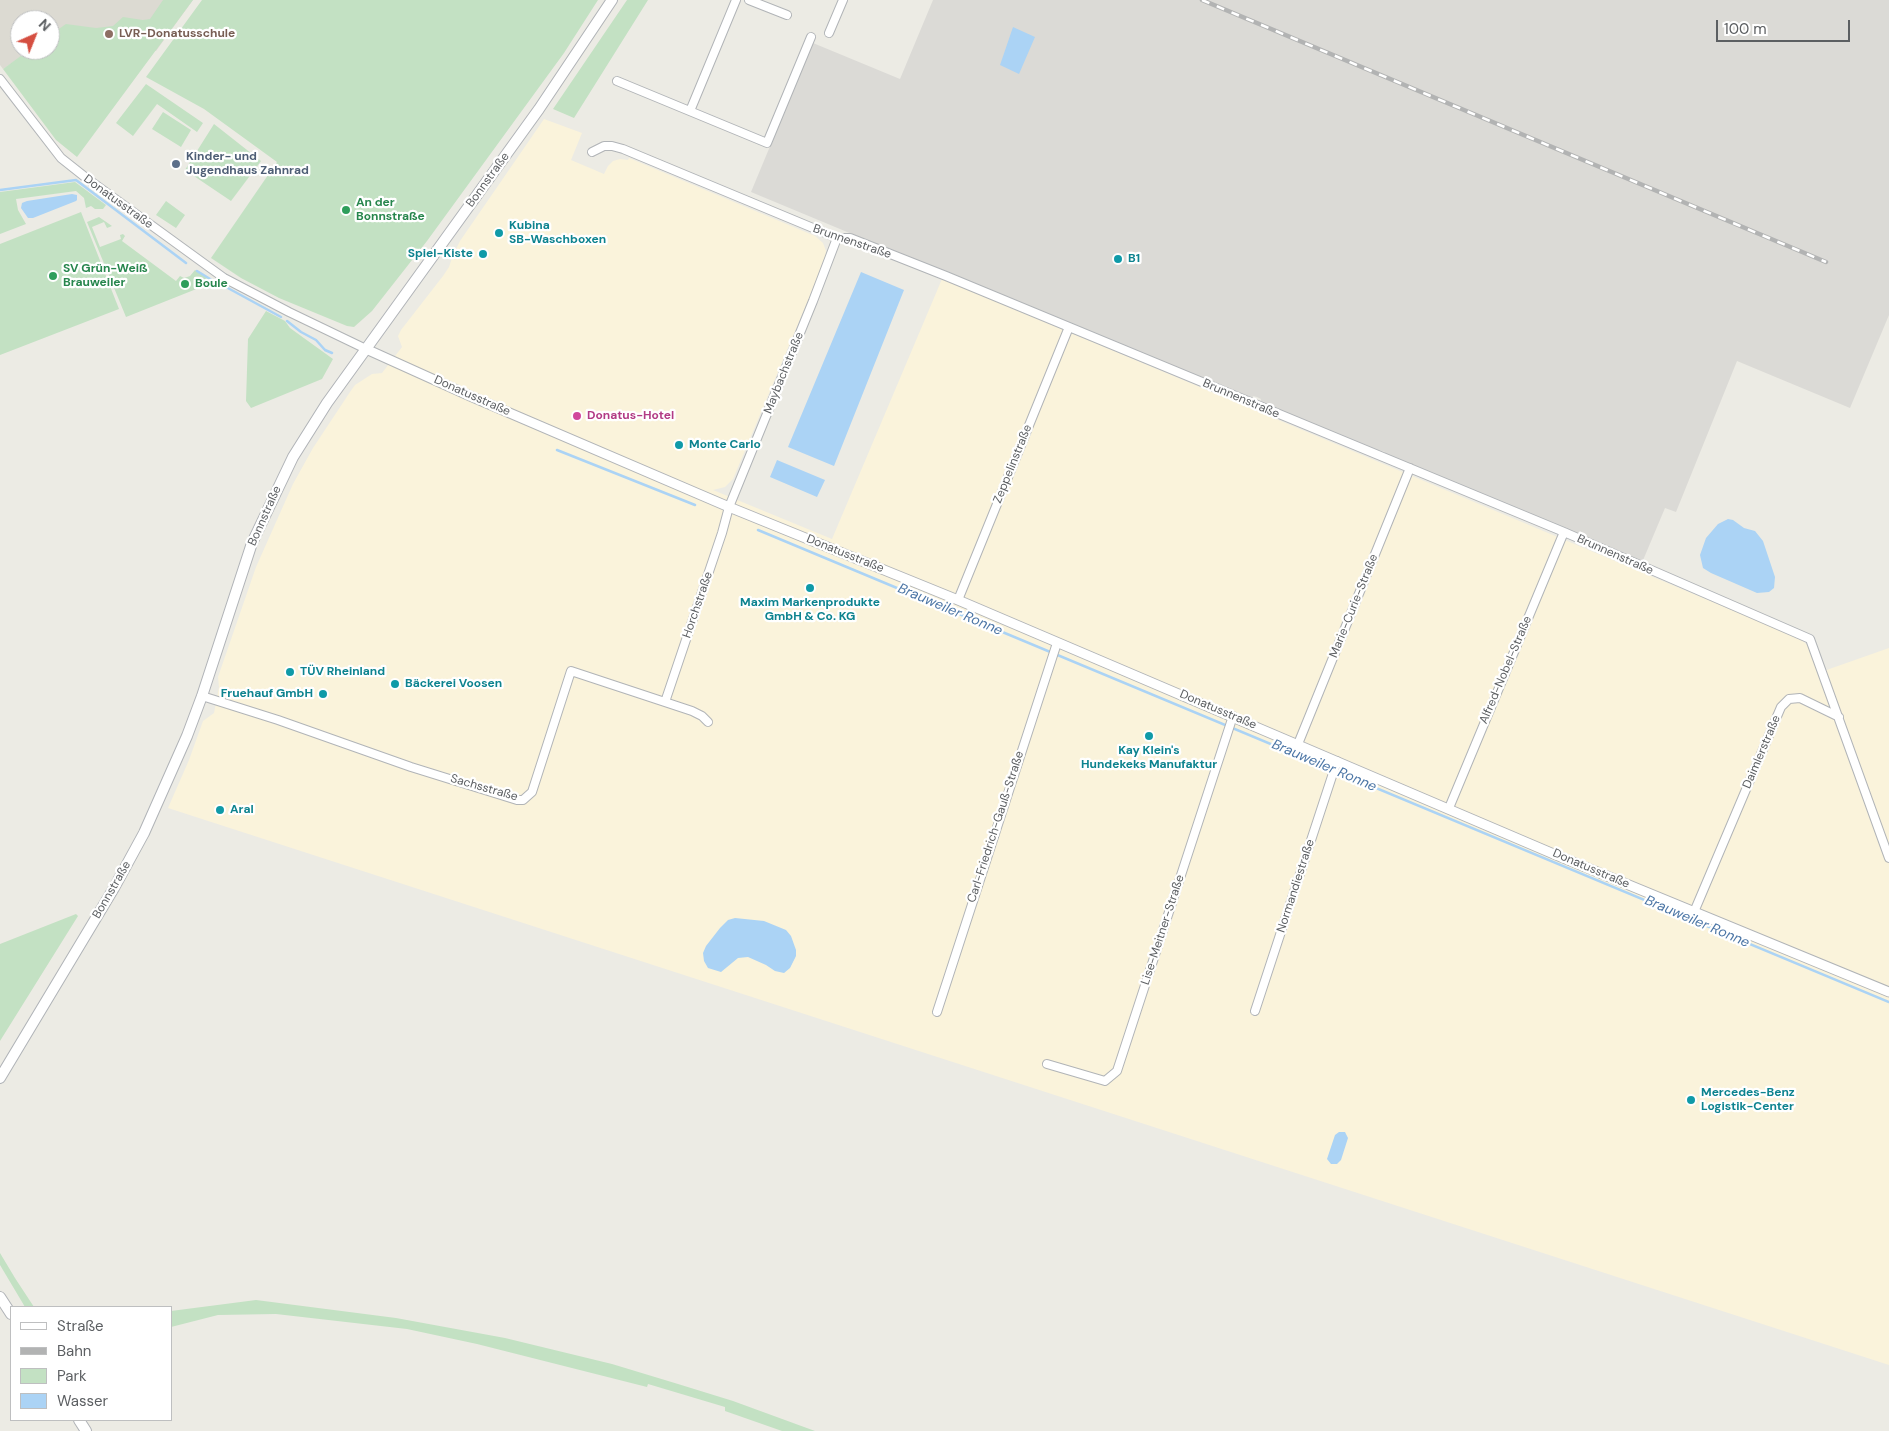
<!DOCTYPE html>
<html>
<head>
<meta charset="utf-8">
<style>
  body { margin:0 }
  #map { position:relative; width:1889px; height:1431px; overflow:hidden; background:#ecebe4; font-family:"DM Sans",sans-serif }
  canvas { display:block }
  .legend { position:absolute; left:10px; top:1306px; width:162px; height:115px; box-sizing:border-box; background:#fff; border:1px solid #bebfc0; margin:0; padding:6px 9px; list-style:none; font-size:15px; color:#5c5f62 }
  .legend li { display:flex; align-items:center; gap:10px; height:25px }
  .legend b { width:25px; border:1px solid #bebfc0 }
  .north { position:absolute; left:10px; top:10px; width:50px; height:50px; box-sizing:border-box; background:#fff; border:1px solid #bebfc0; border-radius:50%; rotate:44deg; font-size:14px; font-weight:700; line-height:20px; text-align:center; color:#5c5f62 }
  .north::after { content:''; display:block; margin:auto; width:18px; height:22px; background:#d54f41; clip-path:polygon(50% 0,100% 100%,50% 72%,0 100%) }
  .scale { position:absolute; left:1716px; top:20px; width:134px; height:22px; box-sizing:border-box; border:2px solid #5c5f62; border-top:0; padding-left:6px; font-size:15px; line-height:18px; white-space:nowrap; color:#5c5f62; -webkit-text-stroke:4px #fff; paint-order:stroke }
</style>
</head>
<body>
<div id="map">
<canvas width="1889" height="1431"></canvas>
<ul class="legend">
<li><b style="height:6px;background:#fff"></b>Straße</li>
<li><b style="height:6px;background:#b2b3b3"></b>Bahn</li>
<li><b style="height:14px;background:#c3e1c3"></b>Park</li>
<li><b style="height:14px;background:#abd3f5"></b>Wasser</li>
</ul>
<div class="north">N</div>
<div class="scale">100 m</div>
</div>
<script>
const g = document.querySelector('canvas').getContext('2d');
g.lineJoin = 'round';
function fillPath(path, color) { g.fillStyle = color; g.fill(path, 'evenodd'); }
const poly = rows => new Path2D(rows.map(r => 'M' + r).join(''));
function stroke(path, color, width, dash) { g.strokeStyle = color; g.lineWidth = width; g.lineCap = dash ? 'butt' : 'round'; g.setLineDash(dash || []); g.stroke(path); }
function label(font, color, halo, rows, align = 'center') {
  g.font = font + ' "DM Sans",sans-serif'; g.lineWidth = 4.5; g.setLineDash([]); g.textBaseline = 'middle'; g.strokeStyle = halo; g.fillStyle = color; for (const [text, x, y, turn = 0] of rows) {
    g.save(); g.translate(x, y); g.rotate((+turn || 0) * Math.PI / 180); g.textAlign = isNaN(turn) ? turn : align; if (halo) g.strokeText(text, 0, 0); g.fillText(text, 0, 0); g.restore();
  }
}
const commercial = poly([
  [544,119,582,133,571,160,604,174,608,166,613,161,620,159,628,160,629,158,815,236,823,243,826,251,825,260,733,479,725,487,713,490,832,539,942,279,1801,639,1809,647,1818,673,1889,648,1889,1365,168,808,189,760,203,721,214,713,219,687,218,677,256,567,293,484,313,448,350,392,355,385,372,374,382,373,402,347,398,336,401,330,443,276,449,267,453,255,460,241]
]);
const industrial = poly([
  [933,0,1889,0,1889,315,1850,408,1737,361,1676,512,1665,508,1641,565,1384,456,1385,452,1379,450,1378,453,1260,403,1261,399,1257,397,1253,396,1251,400,751,192,813,43,900,79]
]);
const education = poly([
  [0,0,193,0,156,51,50,50,50,20,20,20,20,50,32,50,3,69,0,65]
]);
const green = poly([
  [163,0,193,0,77,157,56,140,3,69,29,50,50,50,50,35,66,24,96,28,113,26,123,17,143,20,150,19],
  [202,0,598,0,564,53,427,241,372,311,354,327,347,326,279,298,241,278,211,258,277,162,204,109,146,77],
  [627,0,648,0,574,118,553,109],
  [146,84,203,123,197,132,157,104,133,136,116,123],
  [163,112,191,130,181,147,152,129],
  [214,124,261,161,231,201,185,170],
  [75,182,106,205,103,209,95,209,91,206,86,208,84,198,76,191,16,199,18,210,26,224,0,234,0,192],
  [166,201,185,215,176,228,156,215],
  [81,212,119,309,0,355,0,244],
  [99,217,112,226,107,228,104,222,92,227,100,247,121,239,120,235,123,234,125,236,122,241,176,281,180,276,184,278,190,276,195,270,214,282,126,317,87,222],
  [266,311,285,321,290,328,333,359,322,379,251,408,246,401,248,339],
  [76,914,78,916,0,1041,0,944],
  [0,1253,15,1278,34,1307,25,1307,0,1265],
  [256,1300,396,1318,505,1338,612,1364,678,1384,733,1401,815,1431,782,1431,725,1411,725,1407,648,1384,647,1387,477,1344,407,1329,276,1314,218,1315,171,1327,171,1311]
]);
const water = poly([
  [1013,27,1035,37,1019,74,1000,65],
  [72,194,77,195,77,200,76,201,33,218,28,218,21,208,22,203,27,201],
  [861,272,904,290,834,466,788,447],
  [777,460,825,480,817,497,770,477],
  [1728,519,1733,520,1744,528,1755,531,1763,541,1775,577,1774,588,1769,592,1757,593,1711,573,1703,568,1700,555,1706,538,1718,524],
  [735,918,764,921,786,930,791,936,796,950,796,956,790,968,784,973,775,971,766,965,748,957,738,958,721,972,708,968,704,961,703,953,706,946,720,928,728,920],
  [1339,1132,1345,1132,1348,1138,1341,1160,1337,1164,1331,1164,1327,1159,1335,1135]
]);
const stream = poly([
  [0,190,76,180,186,263],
  [197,271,215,282],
  [226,287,281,317],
  [287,321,301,332,316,340,325,350,332,353],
  [557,450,695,505],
  [758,530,1889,1002]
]);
const minor = poly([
  [749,0,787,15],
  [829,33,843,0],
  [0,79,61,158,85,177,224,278,289,312,366,349],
  [617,81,767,143,811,37],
  [690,111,736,0],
  [592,152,604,146,612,146,623,149,837,238,850,238,946,276,1564,532,1810,639,1889,858],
  [958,600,1069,327],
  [202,696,278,720,411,767,517,800,523,800,532,792,571,671,692,711,702,716,708,722],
  [665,702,722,533,729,507,813,301,837,238],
  [1298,744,1410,468],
  [1449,808,1564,532],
  [1694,912,1781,707,1789,699,1800,698,1839,717],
  [1255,1011,1337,761],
  [937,1012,1057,643],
  [1047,1064,1105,1081,1117,1071,1233,716]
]);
const tertiary = poly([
  [366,349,470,396,729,507,958,600,1556,855,1889,992]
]);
const secondary = poly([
  [0,1078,114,888,144,833,187,736,202,696,252,543,293,457,327,403,539,109,612,0],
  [0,1297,11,1314],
  [79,1420,86,1431]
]);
const rail = poly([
  [1202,0,1826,262]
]);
const markers = [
  [109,34,5,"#8d6e63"],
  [176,164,5,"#5c6f8a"],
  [346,210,5,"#2e9e5b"],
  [499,233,5,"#0f9aa8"],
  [483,254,5,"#0f9aa8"],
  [1118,259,5,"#0f9aa8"],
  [53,276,5,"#2e9e5b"],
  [185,284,5,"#2e9e5b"],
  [577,416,5,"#d1479c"],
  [679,445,5,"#0f9aa8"],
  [810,588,5,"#0f9aa8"],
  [290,672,5,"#0f9aa8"],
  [395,684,5,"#0f9aa8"],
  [323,694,5,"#0f9aa8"],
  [1149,736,5,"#0f9aa8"],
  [220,810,5,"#0f9aa8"],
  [1691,1100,5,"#0f9aa8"]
];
const educationNames = [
  ["LVR-Donatusschule",119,34]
];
const serviceNames = [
  ["Kinder- und",186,157],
  ["Jugendhaus Zahnrad",186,171]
];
const streetNames = [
  ["Bonnstraße",488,180,-54],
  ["Donatusstraße",118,202,36],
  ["Brunnenstraße",852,242,19],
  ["Maybachstraße",784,373,-68],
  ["Donatusstraße",472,396,24],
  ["Brunnenstraße",1241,399,23],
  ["Zeppelinstraße",1013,464,-68],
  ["Bonnstraße",265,516,-66],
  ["Donatusstraße",845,554,22],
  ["Brunnenstraße",1615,555,24],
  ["Horchstraße",698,605,-71],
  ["Marie-Curie-Straße",1354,606,-68],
  ["Alfred-Nobel-Straße",1506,670,-67],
  ["Donatusstraße",1218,710,23],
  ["Daimlerstraße",1762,752,-67],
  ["Sachsstraße",484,788,16],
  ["Carl-Friedrich-Gauß-Straße",996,827,-72],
  ["Donatusstraße",1591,869,23],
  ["Normandiestraße",1296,886,-72],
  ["Bonnstraße",112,890,-60],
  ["Lise-Meitner-Straße",1163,930,-72]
];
const leisureNames = [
  ["An der",356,203],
  ["Bonnstraße",356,217],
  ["SV Grün-Weiß",63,269],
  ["Brauweiler",63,283],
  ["Boule",195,284]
];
const cultureNames = [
  ["Kubina",509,226],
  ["SB-Waschboxen",509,240],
  ["Spiel-Kiste",473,254,"right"],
  ["B1",1128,259],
  ["Monte Carlo",689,445],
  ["Maxim Markenprodukte",810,603,"center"],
  ["GmbH & Co. KG",810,617,"center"],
  ["TÜV Rheinland",300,672],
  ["Bäckerei Voosen",405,684],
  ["Fruehauf GmbH",313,694,"right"],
  ["Kay Klein's",1149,751,"center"],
  ["Hundekeks Manufaktur",1149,765,"center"],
  ["Aral",230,810],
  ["Mercedes-Benz",1701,1093],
  ["Logistik-Center",1701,1107]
];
const hotelNames = [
  ["Donatus-Hotel",587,416]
];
const waterNames = [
  ["Brauweiler Ronne",950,610,23],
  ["Brauweiler Ronne",1324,766,23],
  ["Brauweiler Ronne",1697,922,23]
];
fillPath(commercial, '#faf3db');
fillPath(industrial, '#dbdad6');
fillPath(education, '#dcdad2');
fillPath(green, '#c3e1c3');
fillPath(water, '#abd3f5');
stroke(stream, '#abd3f5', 2.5);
stroke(minor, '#b1b4b7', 10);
stroke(tertiary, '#b1b4b7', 11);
stroke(secondary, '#b0b3b7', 12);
stroke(minor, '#fff', 8);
stroke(tertiary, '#fff', 9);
stroke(secondary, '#fff', 10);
stroke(rail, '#b2b3b3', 4.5);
stroke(rail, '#fff', 2.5, [8]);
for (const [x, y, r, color] of markers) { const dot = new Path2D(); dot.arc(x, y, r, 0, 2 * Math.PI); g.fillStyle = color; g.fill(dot); stroke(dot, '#fff', 2); }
label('bold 12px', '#785e54', '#fff', educationNames, 'left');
label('bold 12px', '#4e5e75', '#fff', serviceNames, 'left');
label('12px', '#5c5f62', '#fff', streetNames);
label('bold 12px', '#27864d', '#fff', leisureNames, 'left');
label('bold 12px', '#0d838f', '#fff', cultureNames, 'left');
label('bold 12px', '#b23c85', '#fff', hotelNames, 'left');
label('italic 14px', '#4b75a5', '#fff', waterNames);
</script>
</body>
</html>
